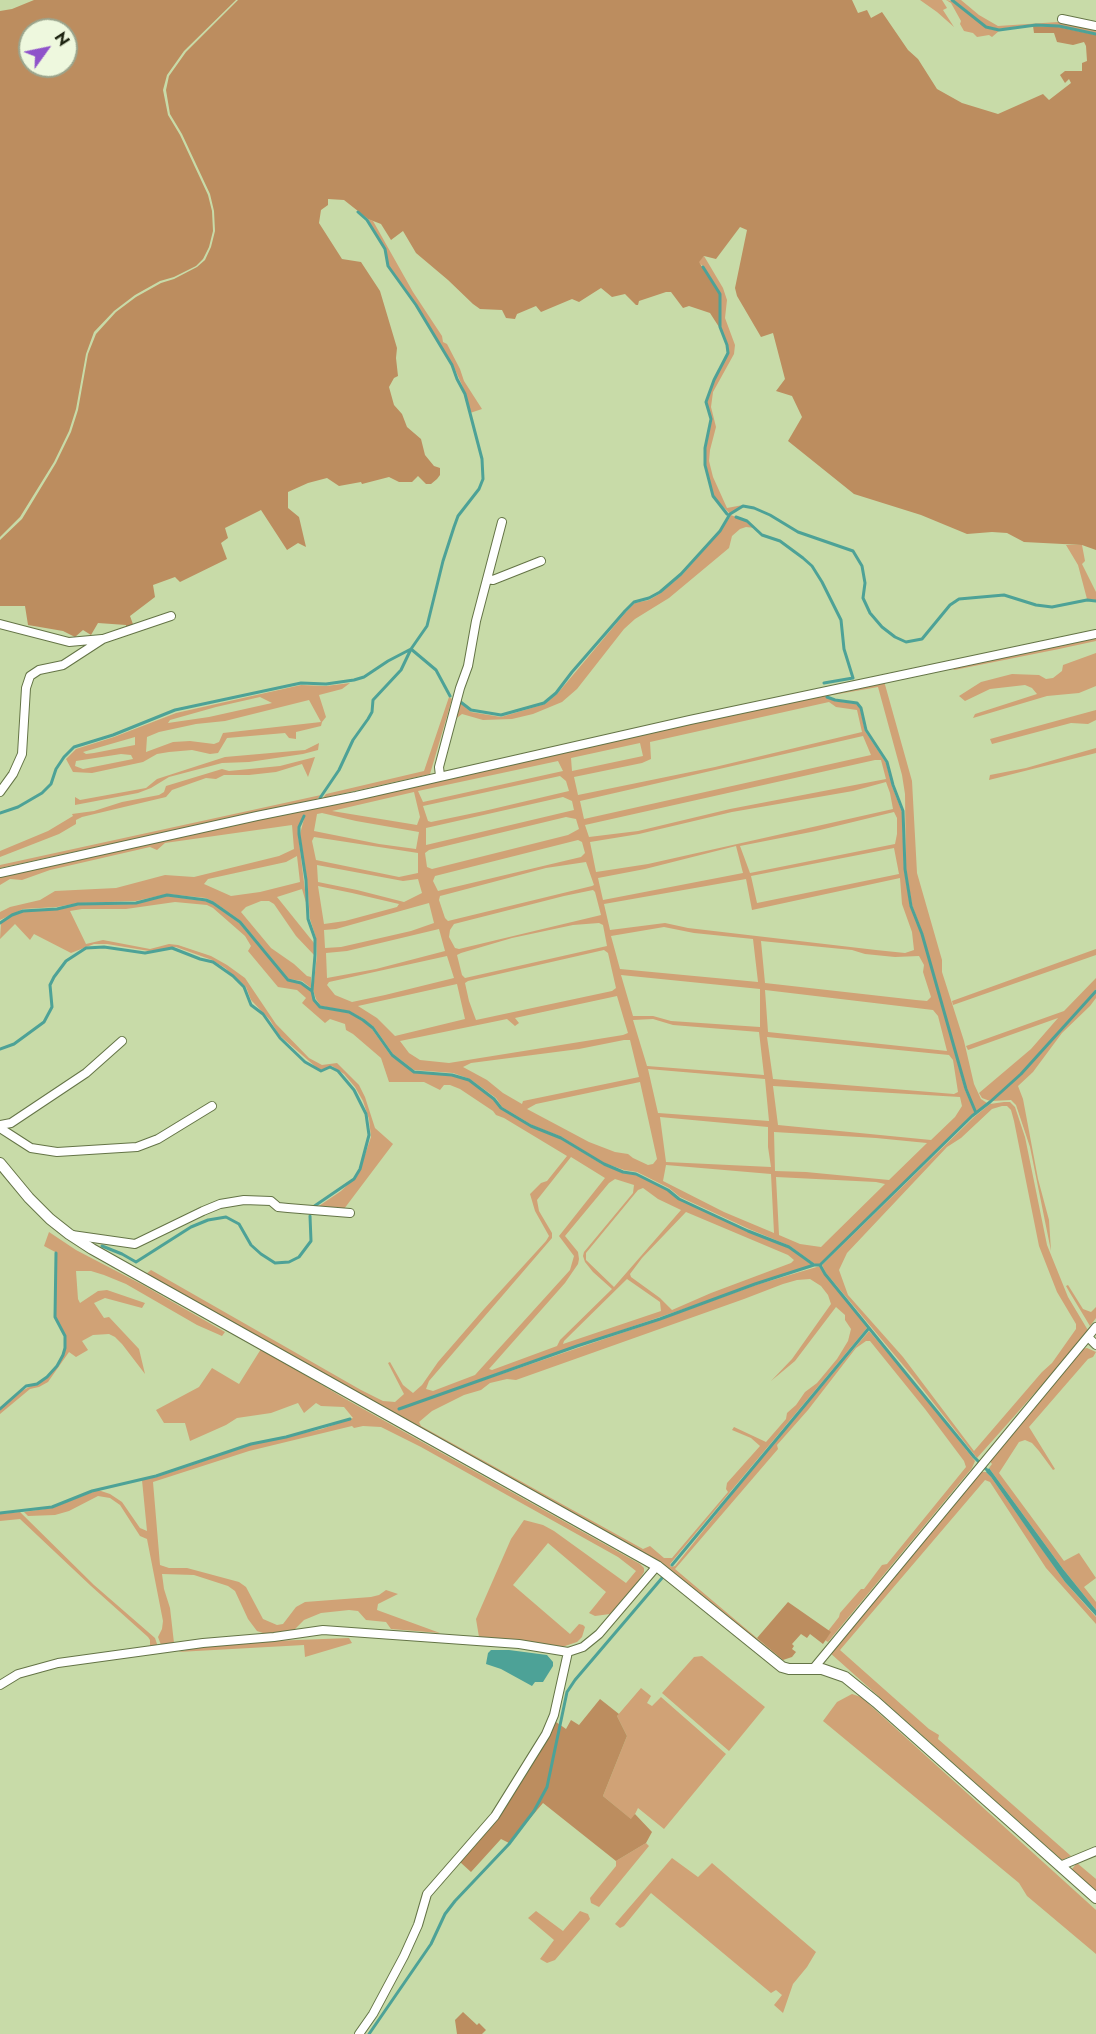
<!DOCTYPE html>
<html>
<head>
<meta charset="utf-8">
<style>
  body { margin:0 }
  #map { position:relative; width:1096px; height:2034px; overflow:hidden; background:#c8dba8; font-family:Jost,sans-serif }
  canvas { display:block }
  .north { position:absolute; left:18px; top:18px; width:60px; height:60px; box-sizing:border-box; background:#eef8de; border:2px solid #9ba48c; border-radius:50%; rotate:57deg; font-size:16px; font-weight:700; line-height:24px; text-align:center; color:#1e2512 }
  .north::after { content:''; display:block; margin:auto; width:21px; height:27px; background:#8f53ca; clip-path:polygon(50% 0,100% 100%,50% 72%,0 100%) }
</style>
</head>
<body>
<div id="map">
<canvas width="1096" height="2034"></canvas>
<div class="north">N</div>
</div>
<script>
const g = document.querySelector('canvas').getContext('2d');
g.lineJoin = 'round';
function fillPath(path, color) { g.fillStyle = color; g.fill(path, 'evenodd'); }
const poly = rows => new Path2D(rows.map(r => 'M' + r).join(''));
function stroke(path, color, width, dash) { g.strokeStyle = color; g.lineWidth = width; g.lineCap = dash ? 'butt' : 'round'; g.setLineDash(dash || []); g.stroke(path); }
const green = poly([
  [920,0,942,0,947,8,943,10,954,27,937,12],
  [946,0,952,1,986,28,999,31,992,37,989,35,977,37,973,33,964,31,960,24,961,21,951,3],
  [954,0,961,0,979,15,998,26,1058,22,1096,28,1096,33,1059,26,1036,24,999,29,986,26],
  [368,219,373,221,413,292,442,336,443,342,447,344,460,369,464,381,482,409,470,413,466,394,453,365,416,304,409,296,407,291,389,266,385,249],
  [704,256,723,288,727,300,725,318,735,345,734,354,713,392,711,407,716,427,710,450,709,461,713,477,727,508,743,505,730,514,713,496,706,465,706,448,712,419,706,402,714,380,729,353,728,345,720,326,721,294,704,267,698,262],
  [731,515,747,522,755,528,746,527,740,529,732,536,729,548,669,598,635,619,624,629,577,689,562,702,533,714,512,719,483,720,462,714,453,721,458,701,471,712,501,717,545,704,557,694,626,612,635,603,649,600,661,593,682,575,721,531],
  [1066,545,1082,545,1085,561,1082,564,1096,592,1096,600,1087,599,1078,565],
  [1096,636,1096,641,1059,649,954,670,951,666],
  [1096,653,1096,686,1079,693,1047,696,973,718,975,714,1037,694,1032,688,1025,685,990,689,965,701,959,696,981,682,1012,674,1039,675,1046,679,1053,678,1062,671,1063,665],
  [884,681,912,781,917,873,942,960,942,972,964,1041,974,1084,981,1099,987,1103,976,1112,966,1089,923,934,912,905,906,869,905,794,902,775,878,687,827,696,834,701,856,704,860,708,865,731,886,763,892,786,902,812,904,869,910,906,922,934,965,1090,975,1112,820,1264,815,1264,790,1246,749,1229,680,1197,669,1188,637,1172,624,1170,604,1163,562,1137,532,1125,502,1107,496,1098,470,1079,453,1073,414,1070,393,1054,374,1027,364,1019,349,1011,321,1006,316,999,313,990,317,955,316,938,310,919,307,880,300,834,305,815,298,827,298,834,307,906,302,889,277,897,314,943,314,955,296,936,274,904,269,901,261,901,246,907,241,912,271,948,294,964,307,976,311,977,311,988,302,981,289,979,241,921,214,902,206,898,167,894,136,901,78,903,57,907,23,909,0,920,0,912,10,907,40,900,55,891,116,888,165,875,194,877,279,856,294,849,292,825,165,843,157,850,150,847,50,870,22,880,10,879,0,885,0,876],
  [829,702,836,707,857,710,862,732,715,767,578,795,574,777,642,763,651,759,650,742],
  [863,736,871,755,584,819,580,801],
  [640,743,643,756,572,771,571,758],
  [875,760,881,760,886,779,730,809,638,831,589,837,585,825],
  [558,761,563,771,423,802,418,791],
  [560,776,566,781,569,791,484,811,431,822,428,821,423,806],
  [886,782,890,793,893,809,648,864,596,872,590,842,639,834,732,812,853,791],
  [414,792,420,817,417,825,332,811],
  [563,797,572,801,574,810,426,845,426,828],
  [894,812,897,818,897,834,895,844,750,873,740,846,816,831],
  [322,813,356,821,419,832,416,849,379,844,314,831,317,814],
  [566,817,576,819,579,829,568,835,432,869,427,867,425,853,429,850],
  [314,837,418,853,418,873,399,877,316,860,312,841],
  [578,840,582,842,585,853,581,857,442,890,438,891,433,881,435,876],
  [736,846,743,873,603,900,598,878,645,869],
  [894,848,899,874,757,903,751,876],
  [297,856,300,882,260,892,231,896,204,884,208,879,286,862],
  [586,862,594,885,592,886,448,921,445,918,439,900,440,896,444,895,546,868],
  [317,865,403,881,418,879,422,893,404,902,357,890,318,882],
  [746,879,752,910,900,878,902,904,912,932,914,950,905,953,876,950,688,928,665,923,610,930,604,904],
  [318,886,352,893,399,904,397,907,345,921,324,924],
  [593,890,595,892,601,915,597,916,459,949,455,948,449,937,450,930,454,924,564,896],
  [429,903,434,923,411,931,341,947,325,948,324,930,336,929],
  [599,923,603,925,607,946,465,978,462,975,457,955,461,953,512,938,573,925],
  [664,927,694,933,753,939,758,982,620,969,611,936],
  [439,929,445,951,376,969,327,978,326,953,347,951],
  [761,941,852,950,865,954,895,957,919,956,924,965,923,972,931,997,927,1001,916,1000,765,983],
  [604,950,608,953,616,988,612,991,476,1020,469,1001,465,983,468,981],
  [447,956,454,978,385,995,352,1002,335,995,327,985,329,982],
  [621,975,760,989,760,1027,671,1021,653,1016,633,1016],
  [457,984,465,1019,395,1036,377,1018,358,1006],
  [765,990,933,1010,938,1016,947,1051,768,1032],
  [617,996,628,1033,623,1035,449,1063,420,1060,409,1053,400,1041,507,1019,515,1026,519,1023,515,1018],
  [653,1019,673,1025,759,1032,764,1075,647,1066,633,1020],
  [767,1037,949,1055,953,1060,958,1092,954,1094,773,1079],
  [624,1040,630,1040,639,1077,523,1101,522,1104,503,1093,487,1080,463,1067,471,1063,579,1049],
  [648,1069,765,1079,769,1121,658,1113],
  [640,1082,657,1159,653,1164,648,1165,633,1158,628,1154,615,1152,589,1142,527,1109,536,1104],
  [773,1086,960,1097,962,1106,955,1117,931,1140,778,1125],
  [660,1117,768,1127,768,1147,771,1167,666,1162],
  [774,1132,876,1138,927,1143,889,1180,806,1172,775,1171],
  [666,1165,771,1174,774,1233,724,1212,663,1181],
  [776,1177,876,1182,885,1184,826,1242,821,1247,800,1244,779,1235],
  [350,683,342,689,319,695,326,717,322,722,321,726,296,732,296,739,289,738,285,733,227,738,218,753,210,754,192,750,169,752,157,754,143,762,92,773,73,772,66,759,76,749,114,737,176,713,301,685,326,686],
  [260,697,272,703,209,717,168,723,170,720,216,707],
  [309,700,321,722,223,733,219,742,214,744,190,741,173,742,146,752,147,737,159,732,196,724,225,721],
  [135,737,135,745,94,753,86,754,83,752],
  [121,754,131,755,133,759,83,769,75,766,76,761],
  [449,697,452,699,430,774,323,798,326,794,424,771],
  [1096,710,1096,720,1088,724,1071,723,992,744,990,739],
  [319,743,318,750,303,754,249,762,222,763,169,777,151,788,138,793,75,805,75,797,80,800,146,788,157,779,225,757,305,750],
  [1096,748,1096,753,989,780,990,775,1026,768],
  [315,757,308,777,302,764,276,772,249,775,224,775,216,779,206,778,172,790,166,797,82,817,76,820,76,824,59,834,0,857,0,851,48,831,73,816,72,814,94,811,122,802,159,795,164,792,166,786,222,769,229,771,280,766],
  [321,795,317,799,0,868,0,865],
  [167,896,205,901,213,904,239,923,288,981,301,984,311,991,314,1001,320,1008,349,1013,363,1021,372,1029,391,1056,414,1072,452,1075,469,1081,494,1100,501,1109,531,1127,561,1139,603,1165,623,1173,636,1175,668,1190,678,1199,748,1232,789,1248,812,1265,514,1367,399,1409,660,1320,756,1285,820,1266,867,1328,670,1564,671,1567,675,1566,763,1456,869,1331,910,1379,975,1461,972,1468,828,1642,825,1640,830,1633,828,1631,839,1617,840,1613,861,1589,864,1589,882,1565,887,1564,966,1467,964,1461,925,1409,870,1341,866,1341,856,1348,808,1410,777,1445,778,1449,675,1569,783,1660,779,1660,668,1571,146,1274,151,1270,361,1390,383,1401,395,1402,404,1394,388,1363,390,1362,403,1385,413,1393,422,1385,438,1362,484,1309,546,1241,549,1236,535,1211,530,1194,541,1183,547,1181,567,1156,504,1118,496,1115,493,1111,460,1089,450,1085,444,1085,440,1090,424,1082,389,1082,381,1058,353,1034,346,1030,345,1024,330,1019,325,1023,302,1003,306,998,297,990,278,987,248,951,251,946,245,936,213,908,207,905,175,902,126,909,82,909,70,911,86,944,103,940,150,949,169,944,178,945,211,956,227,965,245,978,276,1024,309,1058,322,1065,337,1063,359,1085,365,1097,375,1128,393,1144,344,1209,316,1208,341,1191,358,1175,371,1137,369,1119,363,1101,355,1087,344,1074,332,1066,321,1070,317,1068,279,1035,270,1020,251,1000,246,987,225,968,212,960,176,947,149,951,107,944,94,944,71,953,34,934,30,940,15,924,0,939,1,923,12,916,23,912,57,909,79,905,136,904],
  [571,1157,605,1178,559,1236,574,1256,570,1270,475,1375,433,1391,426,1389,429,1381,552,1238,552,1233,539,1211,537,1200],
  [615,1179,634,1185,633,1193,584,1252,583,1256,585,1262,593,1272,612,1289,560,1340,557,1346,492,1370,489,1369,565,1283,578,1264,579,1259,578,1252,565,1236,609,1183],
  [643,1188,658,1199,681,1210,614,1287,586,1260,586,1253,638,1190],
  [686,1212,788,1255,794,1260,791,1263,711,1293,672,1310,660,1298,631,1277,630,1274,642,1258],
  [627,1279,660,1302,661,1311,563,1344,564,1341],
  [810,1279,821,1286,828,1295,831,1304,792,1359,771,1381,795,1361,836,1307,845,1315,845,1320,851,1329,848,1341,837,1359,817,1383,805,1392,796,1405,787,1413,786,1419,766,1442,734,1427,732,1430,751,1438,760,1446,727,1483,726,1489,728,1492,672,1558,664,1558,650,1546,643,1549,421,1426,419,1422,432,1411,464,1395,481,1390,490,1383,507,1379,516,1380,744,1299,783,1284,797,1280],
  [1096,949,1096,955,953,1005,952,1001],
  [1096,978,1096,989,1021,1073,990,1101,982,1098,979,1093,1031,1049,1058,1018,968,1050,966,1046,1064,1011],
  [1096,992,1096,998,1090,1006,1062,1033,1033,1072,1018,1086,1023,1099,1038,1179,1049,1220,1051,1251,1030,1147,1016,1105,1011,1100,992,1101,1022,1074],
  [1004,1102,1010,1102,1015,1107,1025,1137,1047,1245,1068,1297,1089,1332,977,1458,913,1377,826,1273,822,1265,974,1117,990,1104],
  [1002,1106,1007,1106,1011,1110,1014,1121,1039,1246,1057,1292,1076,1324,1076,1329,1052,1363,1042,1372,974,1451,903,1357,848,1295,839,1270,847,1253,947,1147,961,1138,992,1109],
  [49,1232,76,1250,143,1285,225,1332,222,1336,197,1325,126,1284,104,1275,91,1271,76,1271,78,1299,80,1303,98,1291,107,1290,145,1303,142,1308,105,1298,94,1303,104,1318,109,1317,139,1349,145,1374,122,1344,115,1337,109,1334,93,1335,82,1341,88,1350,76,1357,69,1352,48,1382,39,1387,30,1389,0,1414,0,1410,18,1393,48,1377,58,1366,66,1348,65,1336,55,1317,57,1253,44,1246],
  [1068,1285,1083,1309,1091,1312,1096,1307,1096,1318,1090,1326,1070,1293,1066,1286],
  [1087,1348,1096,1352,1093,1357,1088,1359,1029,1427,1055,1469,1053,1470,1039,1451,1032,1443,1025,1440,1019,1442,999,1473,1064,1561,1079,1553,1096,1578,1084,1587,1096,1602,1096,1610,1063,1569,989,1468,992,1464,989,1460,1082,1349],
  [261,1349,349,1401,640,1564,644,1568,644,1572,639,1580,610,1614,595,1616,589,1613,606,1592,548,1543,513,1585,570,1634,579,1624,583,1625,585,1627,582,1637,577,1642,559,1648,479,1637,476,1619,511,1539,524,1520,543,1525,554,1531,626,1583,636,1571,618,1557,421,1447,381,1427,363,1426,354,1428,352,1426,249,1451,153,1482,160,1565,169,1568,187,1568,239,1582,246,1587,263,1619,277,1625,283,1624,296,1607,305,1602,371,1597,379,1595,386,1590,398,1594,378,1604,377,1610,440,1633,391,1629,386,1622,366,1620,358,1611,349,1610,321,1613,304,1620,293,1631,266,1634,257,1631,248,1619,235,1591,228,1586,194,1575,162,1574,164,1589,170,1608,174,1643,161,1645,158,1637,162,1629,163,1621,147,1539,140,1536,120,1505,110,1498,98,1496,69,1511,55,1515,28,1516,24,1512,52,1508,98,1490,110,1494,122,1502,140,1528,147,1531,142,1480,157,1477,251,1445,322,1429,353,1418,344,1407,321,1406,316,1403,304,1413,298,1403,271,1413,237,1418,226,1425,190,1441,185,1423,164,1423,156,1410,199,1387,212,1368,239,1384],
  [979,1472,986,1472,991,1477,1065,1582,1096,1617,1096,1624,1046,1568,990,1482,985,1480,840,1650,929,1729,939,1735,938,1739,1071,1856,1062,1860,829,1652],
  [20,1512,94,1585,155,1638,158,1647,150,1649,150,1640,148,1637,91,1586,20,1519,0,1521,0,1514],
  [349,1638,352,1643,305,1657,304,1645,178,1652,207,1645,247,1642],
  [702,1656,765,1707,729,1751,662,1693,694,1657],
  [641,1688,651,1696,647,1703,652,1706,661,1697,726,1754,664,1829,638,1808,632,1820,603,1796,627,1736,617,1716],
  [852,1694,861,1697,1096,1910,1096,1954,1027,1896,1019,1883,823,1721,837,1702],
  [646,1843,649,1846,599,1907,591,1903,590,1898,616,1866,616,1861],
  [672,1858,698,1877,712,1863,816,1952,807,1967,793,1984,783,2013,774,2005,782,1995,776,1990,771,1993,651,1893,624,1926,620,1928,615,1924],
  [1077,1863,1096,1879,1096,1893,1076,1875,1072,1869],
  [536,1911,563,1931,580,1911,588,1914,590,1919,555,1960,547,1963,540,1959,554,1940,528,1918]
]);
const forest = poly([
  [34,0,236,0,184,51,167,75,163,90,168,115,180,135,208,195,212,211,213,231,209,247,203,259,196,266,174,277,160,281,135,295,114,311,94,332,86,354,76,409,69,431,54,462,20,517,0,537,0,11,12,9],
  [30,30,66,30,66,66,30,66],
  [238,0,852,0,858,13,867,10,871,18,882,12,908,50,918,59,937,89,962,103,998,114,1043,94,1049,100,1071,83,1069,79,1065,83,1060,75,1065,71,1082,71,1082,63,1087,61,1086,46,1084,42,1073,45,1057,42,1054,33,1034,33,1033,26,1058,27,1096,35,1096,550,1082,545,1024,542,1007,533,992,532,967,534,921,515,854,494,788,441,802,417,792,396,776,391,785,379,773,333,761,337,737,296,735,288,747,230,740,227,716,259,704,256,699,262,720,295,719,327,710,313,689,306,683,308,671,292,666,292,639,301,638,305,636,305,625,294,612,297,601,288,579,302,572,299,541,312,536,306,517,314,515,319,506,318,502,310,480,309,473,304,448,280,416,253,403,231,391,240,381,224,368,219,344,200,328,199,328,205,321,210,319,223,342,259,361,262,380,291,397,348,396,358,398,376,394,378,389,387,394,405,402,414,407,427,421,439,425,455,434,466,440,468,440,475,437,479,431,484,426,484,418,476,412,482,399,482,389,477,362,484,361,482,339,486,327,478,308,483,288,492,288,508,299,517,306,547,298,543,287,550,261,510,225,528,228,538,221,543,227,559,180,582,175,577,153,585,155,597,130,616,134,627,126,629,126,625,98,623,91,635,83,630,75,637,63,631,28,625,25,606,0,606,0,540,22,519,56,463,71,432,78,410,88,354,96,334,116,312,136,297,161,283,174,279,197,267,205,260,211,247,215,231,214,211,210,194,182,134,170,114,166,90,169,76,186,52],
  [788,1602,831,1632,823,1644,810,1634,807,1638,801,1634,792,1644,794,1646,792,1649,796,1652,792,1657,783,1660,757,1638],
  [600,1699,619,1714,617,1716,627,1736,603,1796,631,1819,635,1814,652,1832,646,1843,616,1861,543,1803,509,1843,501,1839,471,1872,460,1862,556,1722,566,1729,571,1720,579,1725],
  [463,2012,477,2025,479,2023,486,2030,482,2034,457,2034,455,2020]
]);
const water = poly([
  [989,1468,1063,1569,1096,1610,1096,1616,1065,1582,1040,1547,991,1477,986,1472],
  [491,1650,509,1650,547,1655,553,1662,553,1666,543,1682,535,1682,532,1686,501,1669,486,1664,488,1653]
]);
const stream = poly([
  [952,0,986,27,999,30,1036,25,1059,26,1096,34],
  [703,267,720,294,720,327,727,345,728,353,714,380,706,402,711,419,705,448,705,465,713,496,727,514],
  [736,517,747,521,762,535,780,541,803,558,812,566,822,582,841,620,844,649,853,678,824,683],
  [827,697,835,700,857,703,861,708,866,730,887,762,893,785,903,811,905,869,911,906,922,934,966,1089,976,1113],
  [458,700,471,710,501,715,544,703,556,693,572,672,625,611,634,602,649,598,660,592,681,574,720,531,730,514,743,506,754,508,770,515,798,532,853,551,862,566,865,583,863,598,870,613,882,627,895,637,906,642,922,639,950,605,959,599,1004,595,1036,605,1052,607,1087,600,1096,601],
  [320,798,339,770,353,740,368,719,372,712,373,700,401,670,411,649,427,626,443,561,454,527,458,516,479,489,483,479,482,459,465,394,457,379,452,365,416,305,388,266,385,249,367,220,358,212],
  [0,813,18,807,42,793,51,784,56,769,64,757,74,747,113,735,175,710,301,683,326,684,354,680,364,677,388,661,411,649,436,670,450,696],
  [304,816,299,827,299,834,306,880,308,919,315,939,315,955,312,991],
  [0,923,12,915,23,911,57,909,78,904,136,903,167,895,206,900,213,903,240,922,288,980,301,983,312,991,314,1000,320,1007,349,1012,363,1020,373,1028,392,1055,414,1072,452,1075,469,1080,494,1099,501,1108,531,1126,561,1138,604,1164,623,1172,636,1174,668,1190,679,1199,748,1231,789,1247,814,1265],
  [0,1049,14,1044,44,1022,52,1007,50,985,54,977,66,961,86,948,104,947,145,953,172,948,200,959,213,962,233,976,244,987,251,1005,263,1014,280,1038,305,1062,321,1071,330,1067,338,1071,354,1090,366,1114,369,1135,360,1169,354,1179,313,1207],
  [102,1246,122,1254,136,1262,191,1227,208,1220,226,1217,239,1224,251,1245,261,1254,275,1263,289,1262,299,1257,311,1241,310,1216],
  [820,1265,825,1274,974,1457,987,1470],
  [0,1409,26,1386,37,1384,47,1377,57,1366,63,1355,65,1348,65,1336,55,1317,56,1253],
  [399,1409,577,1346,660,1319,755,1284,814,1265,820,1265,972,1116,990,1102,1021,1074,1096,991],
  [0,1513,52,1507,92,1491,156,1476,251,1444,286,1437,350,1419],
  [672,1565,869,1328],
  [369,2034,431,1944,445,1914,455,1901,509,1844,534,1811,547,1787,567,1692,575,1680,662,1578]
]);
const minor = poly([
  [1062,19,1096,26],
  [487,579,493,580,541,561],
  [0,624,69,642,102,639],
  [440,776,439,767,460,688,468,666,476,621,502,522],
  [0,792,13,774,22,754,26,688,30,676,39,670,63,665,103,639,171,616],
  [0,873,257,816,356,796,690,720,1096,634],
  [0,1125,11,1123,86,1073,122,1041],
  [0,1128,31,1148,57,1152,137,1147,158,1139,212,1106],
  [72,1235,135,1244,203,1211,220,1204,244,1200,271,1201,278,1207,288,1208,350,1213],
  [1088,1337,1096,1345],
  [813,1669,1096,1327],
  [0,1685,18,1674,58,1663,203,1643,274,1637,323,1630,519,1644,568,1652,583,1647,599,1634,657,1566],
  [1060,1866,1096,1851],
  [359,2034,373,2014,404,1956,418,1925,427,1894,495,1816,546,1734,554,1715,568,1652]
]);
const tertiary = poly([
  [0,1163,29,1198,50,1219,69,1234,92,1249,657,1566,782,1667,789,1669,822,1669,845,1677,876,1702,1096,1898]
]);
fillPath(green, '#d0a276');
fillPath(forest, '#bc8d5f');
fillPath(water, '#4da297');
stroke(stream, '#4da297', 3);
stroke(minor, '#647446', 10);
stroke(tertiary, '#647446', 12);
stroke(minor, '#fff', 8);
stroke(tertiary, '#fff', 10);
</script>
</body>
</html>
